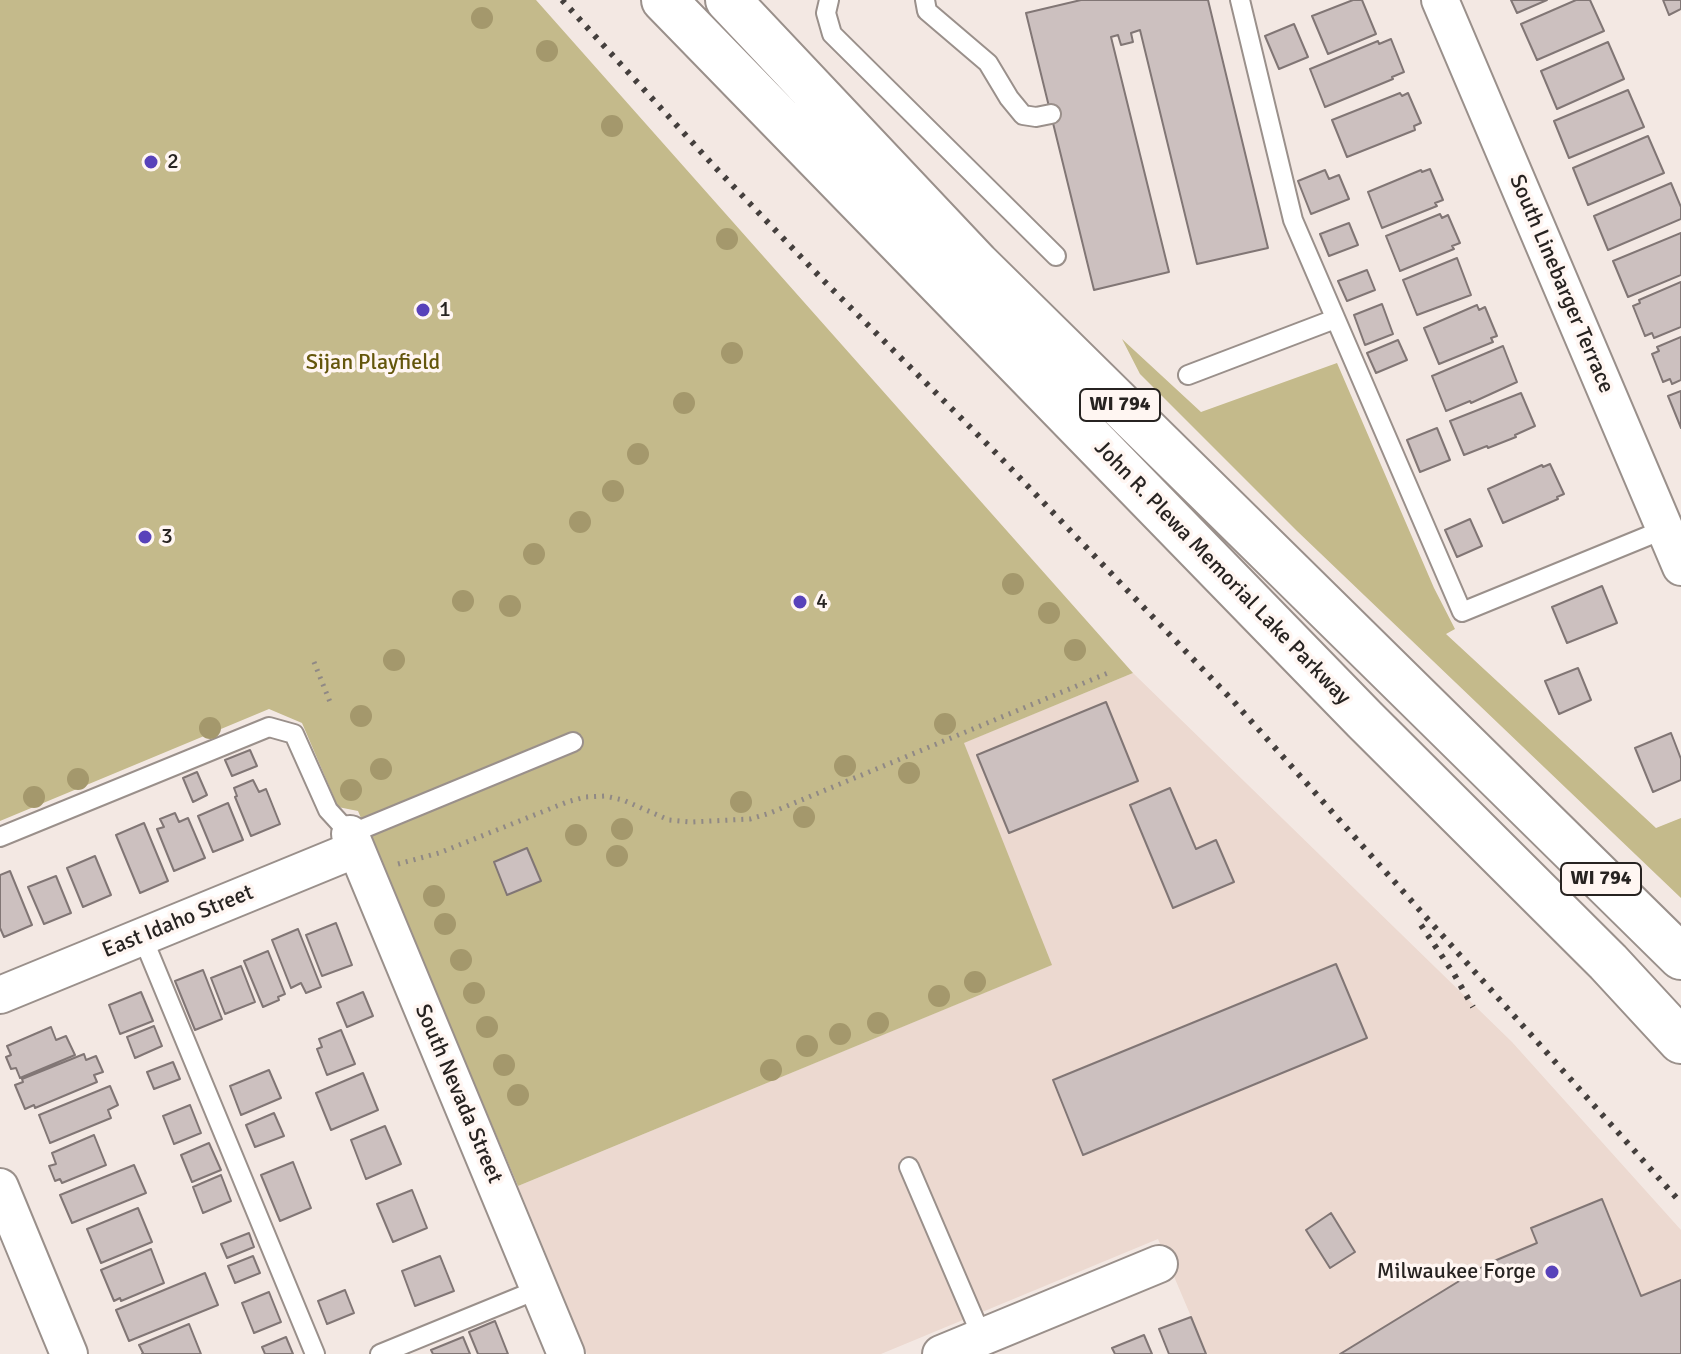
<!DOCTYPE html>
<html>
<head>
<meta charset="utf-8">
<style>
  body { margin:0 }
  canvas { display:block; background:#f3e8e3 }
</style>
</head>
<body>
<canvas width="1681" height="1354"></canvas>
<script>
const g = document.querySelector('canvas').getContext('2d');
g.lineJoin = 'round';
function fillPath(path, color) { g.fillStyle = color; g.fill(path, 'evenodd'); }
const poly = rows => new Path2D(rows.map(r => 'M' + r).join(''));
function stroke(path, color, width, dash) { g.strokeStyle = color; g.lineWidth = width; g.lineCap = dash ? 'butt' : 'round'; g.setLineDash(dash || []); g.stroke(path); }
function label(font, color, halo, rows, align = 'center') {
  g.font = font + ' Signika,sans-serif'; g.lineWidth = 7; g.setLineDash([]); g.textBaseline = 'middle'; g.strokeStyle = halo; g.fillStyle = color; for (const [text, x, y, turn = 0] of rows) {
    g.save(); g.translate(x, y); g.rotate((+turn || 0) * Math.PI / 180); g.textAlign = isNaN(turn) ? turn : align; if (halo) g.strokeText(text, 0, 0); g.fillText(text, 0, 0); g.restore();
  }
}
const built = poly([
  [1133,673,1512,1042,1681,1230,1681,1354,1207,1354,1158,1239,881,1354,587,1354,518,1186,1051,965,963,743]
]);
const green = poly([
  [0,0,536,0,1133,673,964,743,1052,965,518,1186,358,811,338,807,302,723,269,709,0,821],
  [1122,339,1201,412,1337,363,1434,588,1455,629,1446,634,1656,828,1681,818,1681,898,1297,531,1140,374]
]);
const building = poly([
  [1081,0,1208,0,1268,248,1197,264,1140,30,1131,33,1133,42,1121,45,1118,35,1111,37,1169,272,1094,290,1026,13,1081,0],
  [1353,0,1362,0,1376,34,1328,54,1312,16,1353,0],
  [1511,0,1547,0,1517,13,1511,0],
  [1576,0,1590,0,1604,31,1537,60,1521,24,1576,0],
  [1663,0,1681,0,1681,9,1669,15,1663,0],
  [1294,24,1308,57,1279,69,1265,36,1294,24],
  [1391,39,1404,72,1392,77,1393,79,1325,107,1310,69,1378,41,1379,44,1391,39],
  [1608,42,1624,79,1557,109,1541,71,1608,42],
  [1628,90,1644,127,1569,158,1554,121,1628,90],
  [1400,93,1402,96,1408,93,1421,123,1414,126,1415,130,1347,157,1332,120,1400,93],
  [1648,136,1664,173,1588,205,1573,168,1648,136],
  [1430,169,1443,200,1435,203,1437,206,1382,228,1368,192,1421,170,1422,172,1430,169],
  [1325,170,1329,179,1339,175,1349,199,1311,214,1298,181,1325,170],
  [1671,183,1681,207,1681,219,1608,250,1594,216,1671,183],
  [1440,214,1442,218,1448,215,1460,243,1452,246,1454,249,1400,271,1386,236,1440,214],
  [1349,223,1358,245,1329,256,1320,234,1349,223],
  [1681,233,1681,275,1628,297,1613,261,1681,233],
  [1457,258,1471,295,1417,315,1403,280,1457,258],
  [1367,270,1375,290,1347,301,1338,281,1367,270],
  [1681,282,1681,327,1654,338,1652,333,1645,336,1633,306,1640,303,1639,300,1681,282],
  [1382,304,1393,334,1365,345,1354,315,1382,304],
  [1477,305,1479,310,1485,307,1497,336,1491,338,1493,342,1439,364,1424,328,1477,305],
  [1681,337,1681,380,1672,384,1670,379,1663,382,1652,354,1659,351,1657,347,1681,337],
  [1398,340,1407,360,1376,373,1367,353,1398,340],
  [1503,346,1517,382,1471,403,1470,401,1446,411,1432,376,1503,346],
  [1681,391,1681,428,1668,396,1681,391],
  [1521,393,1535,426,1515,435,1516,437,1488,448,1487,446,1464,455,1450,421,1521,393],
  [1437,428,1450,460,1420,472,1407,440,1437,428],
  [1550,464,1564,494,1557,497,1558,499,1503,523,1488,489,1542,465,1543,467,1550,464],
  [1470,519,1482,546,1457,557,1445,530,1470,519],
  [1602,586,1617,623,1567,643,1552,607,1602,586],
  [1578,668,1591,700,1559,714,1545,681,1578,668],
  [1106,702,1138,781,1009,833,977,755,1106,702],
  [1671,733,1681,759,1681,780,1653,792,1635,748,1671,733],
  [250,750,257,766,232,776,225,760,250,750],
  [197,772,207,795,193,802,183,778,197,772],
  [253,780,259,792,266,789,280,824,251,836,235,797,237,796,234,788,253,780],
  [1170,788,1196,849,1216,840,1234,882,1173,908,1130,805,1170,788],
  [228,803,243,840,213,852,198,816,228,803],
  [175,813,179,822,188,818,205,858,174,871,157,829,164,827,160,819,175,813],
  [144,823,168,881,140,893,116,835,144,823],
  [527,848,541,881,507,895,494,862,527,848],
  [95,856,111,895,83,907,67,868,95,856],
  [10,871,32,925,4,937,0,928,0,875,10,871],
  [56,876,71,913,44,924,28,887,56,876],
  [336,923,352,965,322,976,306,935,336,923],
  [298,929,321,987,306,993,301,983,291,988,272,940,298,929],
  [268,951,285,994,278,997,279,1000,263,1007,244,961,268,951],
  [1336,964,1367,1038,1083,1155,1053,1080,1336,964],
  [241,966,255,1002,225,1014,211,978,241,966],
  [203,970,222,1019,195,1030,175,981,203,970],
  [141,992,153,1021,120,1034,109,1005,141,992],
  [363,992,373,1016,347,1027,337,1003,363,992],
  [154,1026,162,1046,135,1058,127,1037,154,1026],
  [51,1027,56,1040,66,1036,75,1055,20,1078,16,1068,11,1069,6,1057,11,1055,7,1046,51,1027],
  [341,1030,355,1064,327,1075,317,1049,322,1047,319,1039,341,1030],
  [84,1054,86,1060,96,1056,103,1072,94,1075,97,1082,35,1108,34,1105,25,1109,15,1085,23,1082,22,1079,84,1054],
  [173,1062,180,1079,154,1089,147,1072,173,1062],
  [269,1070,281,1098,241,1115,230,1086,269,1070],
  [363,1073,378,1110,331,1130,316,1093,363,1073],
  [110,1086,118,1105,108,1110,111,1118,50,1143,39,1115,110,1086],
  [190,1105,201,1133,174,1144,163,1116,190,1105],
  [274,1113,284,1136,255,1147,246,1125,274,1113],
  [385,1126,401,1164,366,1179,351,1140,385,1126],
  [94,1135,106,1165,62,1183,60,1179,55,1181,49,1166,56,1164,52,1153,94,1135],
  [209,1143,221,1170,192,1182,181,1155,209,1143],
  [293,1162,311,1208,280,1221,261,1175,293,1162],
  [134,1165,146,1193,72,1223,60,1195,134,1165],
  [221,1175,231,1201,203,1213,193,1187,221,1175],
  [412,1190,427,1228,393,1242,377,1204,412,1190],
  [1602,1199,1641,1296,1681,1280,1681,1354,1340,1354,1487,1264,1537,1243,1531,1228,1602,1199],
  [138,1208,152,1242,101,1263,87,1229,138,1208],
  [1331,1213,1355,1252,1330,1268,1306,1230,1331,1213],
  [249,1233,254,1247,227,1258,221,1244,249,1233],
  [151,1249,164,1283,121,1301,120,1298,114,1301,101,1270,151,1249],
  [253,1256,260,1273,235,1283,228,1266,253,1256],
  [440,1256,454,1291,415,1306,402,1271,440,1256],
  [205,1273,218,1305,129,1341,116,1310,205,1273],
  [345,1290,354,1313,327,1324,318,1301,345,1290],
  [269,1292,281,1322,254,1333,242,1303,269,1292],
  [1191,1317,1206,1354,1169,1354,1159,1329,1191,1317],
  [495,1321,508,1354,478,1354,469,1332,495,1321],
  [189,1324,201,1354,142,1354,143,1353,139,1345,189,1324],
  [1144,1335,1152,1354,1115,1354,1112,1348,1144,1335],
  [286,1337,293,1354,265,1354,262,1347,286,1337],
  [463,1337,470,1354,433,1354,431,1350,463,1337]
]);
const path = poly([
  [314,662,330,702],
  [398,864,439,853,567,802,585,797,605,796,623,800,669,820,691,822,750,819,770,813,1108,673]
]);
const lane = poly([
  [829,0,826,13,832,34,1056,256],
  [925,0,927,11,988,63,1009,98,1023,115,1036,117,1051,114],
  [1240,0,1293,220,1462,612,1665,529],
  [1188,375,1335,319],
  [0,837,269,727,294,734,328,810,350,834,573,742],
  [142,936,315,1354],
  [909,1167,982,1337],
  [380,1354,539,1289]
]);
const street = poly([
  [1440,0,1681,567],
  [350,834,566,1354],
  [0,995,356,849],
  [0,1187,69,1354],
  [941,1354,1159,1264]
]);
const primary = poly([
  [664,0,1365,720,1608,962,1681,1041],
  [728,0,977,264,1681,957]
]);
const rail = poly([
  [562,0,713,165,823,280,998,455,1235,703,1681,1203],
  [1421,925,1454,974,1473,1007]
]);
const trees = [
  [482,18],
  [547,51],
  [612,126],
  [727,239],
  [732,353],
  [684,403],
  [638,454],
  [613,491],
  [580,522],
  [534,554],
  [1013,584],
  [463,601],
  [510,606],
  [1049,613],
  [1075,650],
  [394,660],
  [361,716],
  [945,724],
  [210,728],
  [845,766],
  [381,769],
  [909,773],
  [78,779],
  [351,790],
  [34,797],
  [741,802],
  [804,817],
  [622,829],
  [576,835],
  [617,856],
  [434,896],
  [445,924],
  [461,960],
  [975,982],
  [474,993],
  [939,996],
  [878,1023],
  [487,1027],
  [840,1034],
  [807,1046],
  [504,1065],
  [771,1070],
  [518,1095]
];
const markers = [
  [151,162,8,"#5842ba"],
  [423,310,8,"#5842ba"],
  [145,537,8,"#5842ba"],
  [800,602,8,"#5842ba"],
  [1552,1272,8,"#5842ba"]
];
const shields = [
  [1120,405,80],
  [1601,879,80]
];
const shieldNames = [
  ["WI 794",1120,405],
  ["WI 794",1601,879]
];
const poiNames = [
  ["2",167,162],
  ["1",439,310],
  ["3",161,537],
  ["4",816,602],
  ["Milwaukee Forge",1536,1272,"right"]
];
const streetNames = [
  ["South Linebarger Terrace",1561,284,67],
  ["John R. Plewa Memorial Lake Parkway",1222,573,46],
  ["East Idaho Street",178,922,-22],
  ["South Nevada Street",458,1094,67]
];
const parkNames = [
  ["Sijan Playfield",373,363]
];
fillPath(built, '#ecd9d0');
fillPath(green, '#c4ba8b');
fillPath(building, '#ccc0bf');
stroke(building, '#817675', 2);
stroke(lane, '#9a908b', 22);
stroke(street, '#9a908b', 40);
stroke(primary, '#9a908b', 48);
stroke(path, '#908985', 5, [2, 6]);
stroke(lane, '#fff', 18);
stroke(street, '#fff', 36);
stroke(primary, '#fff', 44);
stroke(rail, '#443f3d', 6, [4, 8]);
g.fillStyle = '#a4986c';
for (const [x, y] of trees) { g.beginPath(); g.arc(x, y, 11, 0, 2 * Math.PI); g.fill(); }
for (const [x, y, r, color] of markers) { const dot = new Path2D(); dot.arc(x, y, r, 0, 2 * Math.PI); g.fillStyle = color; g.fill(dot); stroke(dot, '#fff6f2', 3); }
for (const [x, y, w] of shields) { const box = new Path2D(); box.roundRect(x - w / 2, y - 16, w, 32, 6); g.fillStyle = '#fff6f2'; g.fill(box); stroke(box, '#272321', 2); }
label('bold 20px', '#272321', null, shieldNames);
label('22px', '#272321', '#fff6f2', poiNames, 'left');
label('22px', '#272321', '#fff6f2', streetNames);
label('22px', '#64560b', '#fff6f2', parkNames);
</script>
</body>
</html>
